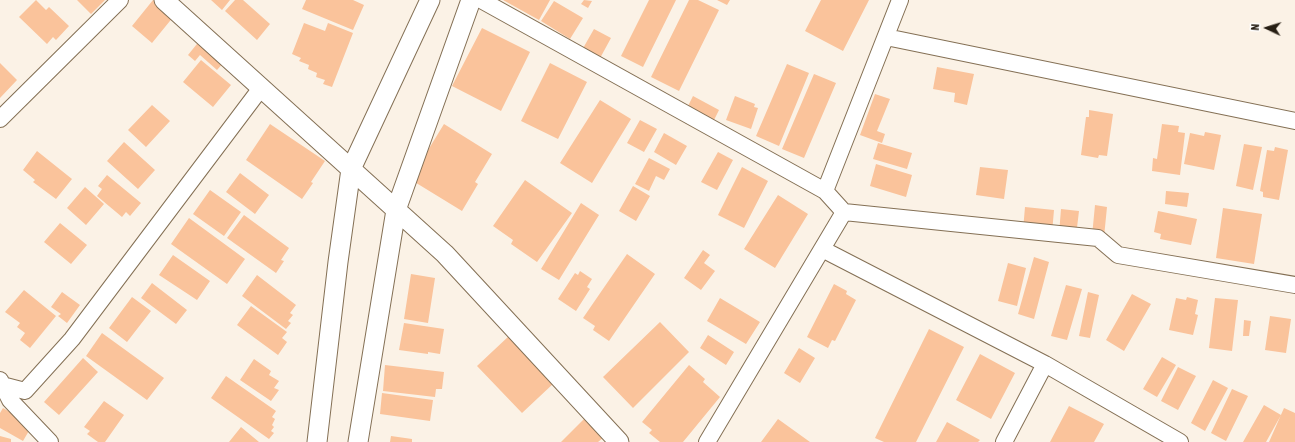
<!DOCTYPE html>
<html>
<head>
<meta charset="utf-8">
<style>
  body { margin:0 }
  #map { position:relative; width:1295px; height:442px; overflow:hidden; background:#fbf2e6; font-family:"Asap Condensed",sans-serif }
  canvas { display:block }
  .north { position:absolute; left:1247px; top:8px; width:40px; height:40px; -webkit-text-stroke:3px #fff; paint-order:stroke; rotate:274deg; font-size:11px; font-weight:700; line-height:16px; text-align:center; color:#261e13 }
  .north::after { content:''; display:block; margin:auto; width:14px; height:18px; background:#261e13; clip-path:polygon(50% 0,100% 100%,50% 72%,0 100%) }
</style>
</head>
<body>
<div id="map">
<canvas width="1295" height="442"></canvas>
<div class="north">N</div>
</div>
<script>
const g = document.querySelector('canvas').getContext('2d');
g.lineJoin = 'round';
function fillPath(path, color) { g.fillStyle = color; g.fill(path, 'evenodd'); }
const poly = rows => new Path2D(rows.map(r => 'M' + r).join(''));
function stroke(path, color, width, dash) { g.strokeStyle = color; g.lineWidth = width; g.lineCap = dash ? 'butt' : 'round'; g.setLineDash(dash || []); g.stroke(path); }
const building = poly([
  [36,0,46,10,49,7,69,26,56,40,53,37,47,44,19,17],
  [77,0,105,0,91,14],
  [153,0,174,16,152,43,132,26],
  [211,0,230,0,222,10],
  [235,0,243,0,270,24,257,40,225,11],
  [306,0,353,0,364,5,353,30,302,9],
  [503,0,550,0,539,20],
  [584,0,592,1,588,8,581,4],
  [649,0,676,0,643,67,621,56],
  [689,0,698,0,719,10,679,91,651,77],
  [717,0,730,0,727,5],
  [821,0,869,0,843,51,805,31],
  [554,1,583,18,570,39,541,21],
  [304,23,325,31,328,23,353,33,332,87,323,84,325,80,316,77,317,73,308,69,309,65,299,61,301,58,292,54],
  [482,28,530,52,501,111,452,86],
  [594,29,611,38,599,60,582,50],
  [201,39,226,60,217,70,200,55,195,61,188,55],
  [201,60,231,85,213,107,183,82],
  [0,63,17,80,0,98],
  [550,63,587,82,558,139,521,121],
  [787,64,809,73,779,146,756,136],
  [937,67,974,74,967,105,954,102,955,93,933,89],
  [814,74,836,83,804,158,782,149],
  [875,94,890,99,877,131,885,134,882,143,860,135],
  [693,96,719,110,714,120,688,106],
  [735,96,755,104,754,107,758,108,751,129,726,120],
  [600,100,631,119,592,183,560,163],
  [152,105,170,121,146,147,128,130],
  [1089,110,1113,114,1107,156,1099,155,1098,158,1081,155,1086,117,1089,117],
  [640,120,657,129,644,152,627,143],
  [270,124,325,161,311,182,313,183,302,199,246,160],
  [444,124,492,154,475,182,478,184,462,211,413,181,414,173],
  [1162,124,1179,126,1178,132,1185,133,1180,175,1152,171,1153,158,1157,159],
  [1205,132,1221,135,1214,170,1184,164,1190,133,1204,136],
  [664,133,687,146,676,165,654,152],
  [124,142,155,170,138,189,107,161],
  [878,143,912,153,907,169,873,159],
  [1244,144,1262,147,1253,190,1236,186],
  [1275,147,1288,150,1279,200,1263,197,1263,192,1260,191,1267,150,1274,151],
  [37,151,72,179,56,199,33,182,35,180,23,170],
  [718,152,733,160,717,190,701,182],
  [649,158,670,169,664,180,656,176,649,191,635,184],
  [876,164,912,175,906,197,870,186],
  [742,167,768,181,744,228,718,215],
  [980,167,1008,170,1004,199,976,195],
  [240,173,269,195,255,214,226,192],
  [107,175,141,203,130,216,126,212,122,217,97,196,102,189,98,186],
  [525,180,572,213,537,262,511,244,513,240,493,226],
  [633,186,650,196,636,221,619,211],
  [85,187,104,204,86,225,67,208],
  [210,190,241,212,224,236,193,214],
  [1166,191,1189,193,1187,207,1165,204],
  [778,195,808,214,775,268,744,249],
  [581,203,599,215,559,280,541,269],
  [1095,205,1107,207,1104,237,1092,236],
  [1025,207,1054,210,1052,233,1023,230],
  [1223,208,1262,214,1254,264,1216,258],
  [1061,209,1079,211,1076,236,1059,234],
  [1158,211,1197,219,1191,245,1160,239,1161,234,1154,232],
  [244,215,289,248,281,260,284,261,276,273,227,238],
  [189,218,245,259,227,284,171,244],
  [60,223,87,245,71,264,44,242],
  [703,250,710,255,704,263,715,271,701,290,684,278],
  [627,254,655,274,609,341,593,330,595,326,583,318],
  [173,255,210,281,197,300,159,275],
  [1034,257,1049,262,1034,319,1018,314],
  [1008,263,1026,268,1017,306,998,301],
  [580,271,592,279,587,287,590,289,576,311,558,299,575,273,578,275],
  [411,274,435,278,428,323,404,319],
  [257,275,296,305,290,313,293,315,288,321,291,323,286,329,242,296],
  [152,283,187,310,176,324,141,298],
  [834,284,847,291,846,294,856,300,835,341,832,340,828,348,807,337],
  [1066,285,1082,289,1067,340,1051,336],
  [24,290,56,316,30,348,20,340,25,333,17,327,20,323,5,312],
  [62,292,80,305,67,323,58,316,61,314,51,307],
  [1088,292,1099,295,1090,338,1079,336],
  [1132,294,1151,304,1124,351,1106,340],
  [132,297,151,311,127,342,109,328],
  [1187,297,1198,300,1195,314,1198,315,1193,335,1169,330,1176,298,1186,300],
  [720,298,760,322,746,344,707,321],
  [1215,298,1238,300,1232,351,1209,348],
  [251,306,287,332,282,338,287,342,278,355,237,325],
  [1270,316,1291,319,1286,353,1265,350],
  [1244,320,1251,321,1249,336,1243,336],
  [660,322,689,352,633,408,603,377],
  [404,323,444,329,440,354,428,352,428,354,399,350],
  [929,329,964,347,916,442,884,442,875,438],
  [102,333,164,378,147,400,86,356],
  [510,335,554,383,522,413,477,366],
  [708,335,734,352,726,365,700,348],
  [799,348,815,358,800,383,784,373],
  [980,354,1015,373,991,419,956,400],
  [1162,357,1176,365,1157,397,1143,389],
  [83,358,98,372,59,415,44,402],
  [254,359,271,371,269,375,279,381,274,388,279,390,271,401,240,380],
  [385,365,444,372,442,389,436,389,435,397,383,391],
  [689,365,705,379,703,382,720,397,683,442,660,442,649,433,652,430,642,422],
  [1178,367,1196,376,1178,410,1161,401],
  [226,376,276,411,272,417,275,419,272,425,274,427,271,431,274,433,269,439,211,398],
  [1213,380,1228,388,1205,431,1191,423],
  [1232,389,1248,396,1226,441,1211,433],
  [382,393,433,400,430,421,380,414],
  [104,401,124,415,105,442,98,442,87,434,90,431,84,427],
  [1264,405,1281,415,1266,442,1243,442],
  [1069,406,1104,424,1094,442,1050,442],
  [3,408,22,419,20,422,30,429,23,441,0,428,0,413],
  [1284,408,1295,413,1295,442,1269,442],
  [585,418,604,437,598,442,561,442],
  [778,419,810,442,761,442],
  [947,422,980,440,978,442,936,442],
  [241,427,259,442,229,442],
  [0,436,11,439,11,442,0,442],
  [391,436,412,439,412,442,390,442]
]);
const minor = poly([
  [481,0,825,191,844,212,1098,238,1118,255,1295,285],
  [886,37,1295,121],
  [0,119,120,0],
  [825,191,900,0],
  [822,249,1045,364,1180,442],
  [0,380,10,400,50,442],
  [0,389,2,385,25,391,72,339,261,88],
  [707,442,844,212],
  [1004,442,1045,364]
]);
const tertiary = poly([
  [164,0,445,254,619,442],
  [317,442,338,262,351,169,430,0],
  [358,442,396,210,471,0]
]);
fillPath(building, '#fac39b');
stroke(minor, '#847055', 18);
stroke(tertiary, '#847055', 21);
stroke(minor, '#fff', 16);
stroke(tertiary, '#fff', 19);
</script>
</body>
</html>
